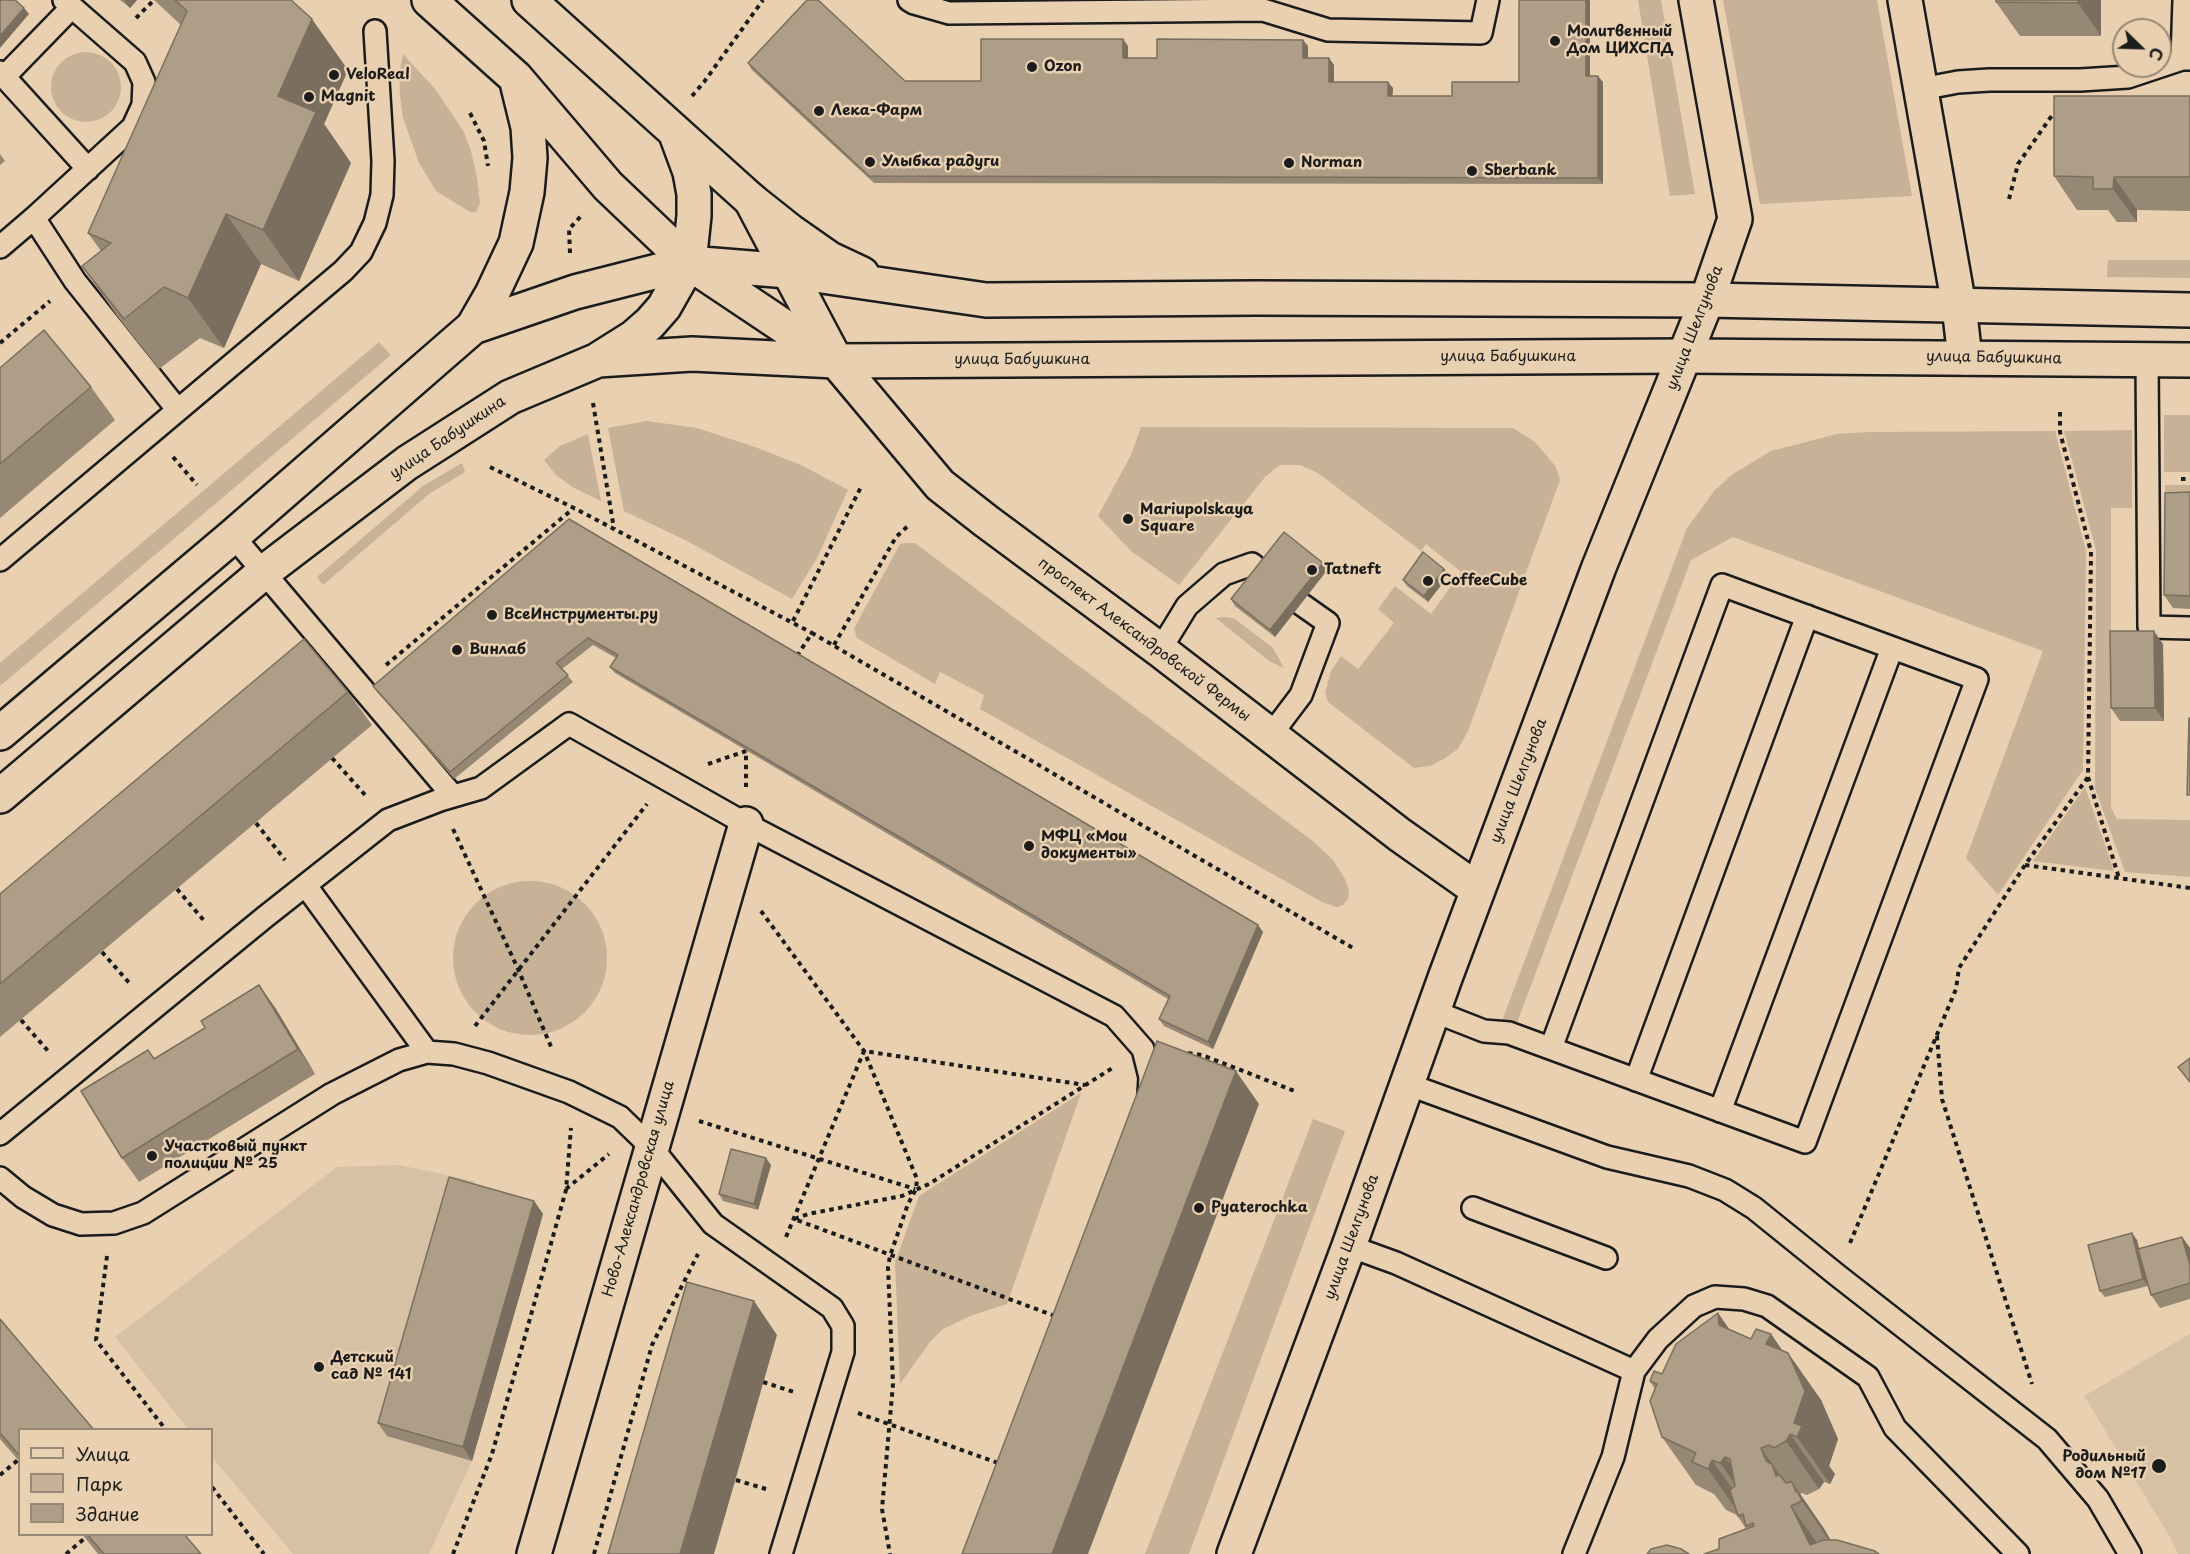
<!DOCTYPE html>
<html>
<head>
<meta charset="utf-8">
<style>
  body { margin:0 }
  #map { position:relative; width:2190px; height:1554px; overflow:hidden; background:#e8d0b0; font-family:"Playpen Sans",sans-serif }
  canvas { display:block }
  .legend { position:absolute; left:18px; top:1428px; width:195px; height:108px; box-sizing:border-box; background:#e8d0b0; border:2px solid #968875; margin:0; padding:8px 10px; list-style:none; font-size:18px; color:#1c1c1c }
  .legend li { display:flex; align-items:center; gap:12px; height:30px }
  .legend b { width:30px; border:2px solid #968875 }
  .north { position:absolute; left:2112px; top:18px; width:60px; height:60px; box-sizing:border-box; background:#e8d0b0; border:2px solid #968875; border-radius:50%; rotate:113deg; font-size:16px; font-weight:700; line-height:24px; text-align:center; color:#1c1c1c }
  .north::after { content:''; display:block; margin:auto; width:21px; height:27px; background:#1c1c1c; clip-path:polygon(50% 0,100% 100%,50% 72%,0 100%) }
</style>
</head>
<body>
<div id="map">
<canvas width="2190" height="1554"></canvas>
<ul class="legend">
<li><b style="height:8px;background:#e8d0b0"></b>Улица</li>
<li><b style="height:16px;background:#c7b298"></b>Парк</li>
<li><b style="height:16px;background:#af9e87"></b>Здание</li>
</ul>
<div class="north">С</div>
</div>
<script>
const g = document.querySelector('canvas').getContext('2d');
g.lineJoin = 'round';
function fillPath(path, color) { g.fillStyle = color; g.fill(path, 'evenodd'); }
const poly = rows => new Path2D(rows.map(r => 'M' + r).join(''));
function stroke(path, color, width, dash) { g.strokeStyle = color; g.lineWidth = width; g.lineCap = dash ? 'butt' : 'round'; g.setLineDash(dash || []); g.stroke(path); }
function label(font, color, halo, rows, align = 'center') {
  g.font = font + ' "Playpen Sans",sans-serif'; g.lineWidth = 5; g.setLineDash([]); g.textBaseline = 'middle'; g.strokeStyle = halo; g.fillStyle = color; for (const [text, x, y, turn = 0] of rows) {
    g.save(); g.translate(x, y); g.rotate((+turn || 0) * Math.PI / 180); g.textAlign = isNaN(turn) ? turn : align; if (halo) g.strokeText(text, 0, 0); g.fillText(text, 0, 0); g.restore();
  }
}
const built = poly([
  [399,1165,475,1181,474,1194,543,1214,472,1461,429,1554,293,1554,212,1457,212,1430,188,1429,115,1337,337,1167],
  [2190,1334,2190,1554,2178,1554,2170,1537,2084,1396]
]);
const green = poly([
  [1638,0,1661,0,1695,194,1670,196],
  [1723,0,1877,0,1912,196,1760,204],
  '51 87a35 35 0 1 1 70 0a35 35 0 1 1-70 0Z',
  [403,54,435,89,464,132,471,151,477,178,480,203,476,212,470,212,436,191,419,163,403,118,400,95,399,75],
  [2108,260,2190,260,2190,278,2107,277],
  [379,342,391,355,0,686,0,663],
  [2164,415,2190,415,2190,472,2164,472],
  [647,421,697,428,755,447,801,465,848,490,817,558,792,599,685,540,624,511,608,428],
  [1141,427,1513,428,1535,442,1556,467,1560,480,1468,731,1458,749,1444,759,1430,766,1414,768,1328,702,1325,693,1331,671,1341,656,1358,669,1394,623,1378,609,1395,586,1431,614,1461,572,1426,544,1421,551,1318,473,1300,465,1280,465,1265,477,1179,585,1131,551,1098,516,1131,455],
  [2132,430,2132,508,2111,508,2111,807,2117,819,2190,820,2190,877,2125,872,2095,788,2096,550,2064,431],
  [2055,431,2086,551,2083,770,1998,895,1966,858,2043,651,1733,537,1691,560,1515,1028,1502,1021,1687,528,1715,490,1733,474,1771,451,1837,434,1869,432],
  [588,434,601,501,574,488,556,475,544,460,560,446],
  [462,463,465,472,429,494,323,585,317,577,423,486],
  [2165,485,2190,485,2190,501,2165,501],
  [907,543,915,543,1314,842,1333,860,1345,879,1349,890,1348,899,1343,905,1336,907,1322,902,980,709,984,695,940,672,935,684,857,638,854,629,864,610,900,544],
  [1225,617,1235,619,1273,648,1284,668,1269,661,1216,618],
  [2085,787,2114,871,2033,861],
  '453 958a77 77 0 1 1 154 0a77 77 0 1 1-154 0Z',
  [1081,1093,1007,1304,973,1315,943,1329,930,1342,900,1384,895,1262,919,1196],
  [1313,1119,1345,1131,1189,1554,1145,1554]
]);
const path = poly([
  [136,18,154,0],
  [692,96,704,82,763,0],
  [470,113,484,141,488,166],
  [2009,199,2018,164,2053,114],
  [570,253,569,229,583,214],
  [0,343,50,301],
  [593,403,614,529],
  [2060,412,2060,432,2091,552,2088,777,2119,878],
  [173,457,197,485],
  [490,467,574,508,812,633],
  [2181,479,2190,479],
  [793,621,861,487],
  [834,645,896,537,910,524],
  [797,656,812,633,1353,948],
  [386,665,574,508],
  [332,758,366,796],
  [708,764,746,751,746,787],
  [256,823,285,860],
  [453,829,518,969,552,1049],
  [2025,865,2190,888],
  [177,889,206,923],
  [761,911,864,1051,917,1179,916,1189,908,1204,890,1256,888,1267,893,1384,882,1509,890,1554],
  [102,952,131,985],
  [21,1020,48,1051],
  [475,1026,647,804],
  [1937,1036,1942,1099,2032,1384],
  [1188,1053,1202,1055,1297,1092],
  [699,1121,915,1189],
  [566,1189,609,1154],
  [786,1237,864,1051,1085,1085],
  [1850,1243,1956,989,1959,968,2025,865,2088,777],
  [107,1256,96,1340,166,1430],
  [1055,1316,794,1219,808,1214,902,1196,929,1184,1114,1067],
  [763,1382,797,1393],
  [858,1413,1001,1464],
  [0,1475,18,1460],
  [736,1480,766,1489],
  [212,1487,264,1554],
  [66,1554,85,1538],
  [453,1554,492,1454,566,1190,571,1128],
  [594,1554,652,1345,698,1254]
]);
const lane = poly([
  [909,0,914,3,949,13,1263,10,1328,30,1481,33,1488,0],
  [2182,59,2184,0],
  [0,72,88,169],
  [5,76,72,7],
  [1921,89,1958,82,1989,80,2080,80,2128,77,2182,59,2190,59],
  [34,218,75,281,177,409],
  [0,247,34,218,133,127,143,105,144,82,135,62,64,0],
  [2147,360,2149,627,2190,628],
  [233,536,453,796],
  [0,560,343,271,361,252,375,223,382,195,383,161,375,31],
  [1160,650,1187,606,1224,574,1252,564,1262,573],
  [1270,736,1301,695,1328,623,1301,604],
  [306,886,427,1052,454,1054,488,1063,569,1092,620,1117,652,1148,713,1224,832,1308,843,1326,843,1352,781,1554],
  [1433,1011,1484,1031,1509,1033,1805,1142,1977,679,1722,585,1551,1048],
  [1636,1080,1807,616],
  [1407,1084,1607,1157,1689,1176,1725,1190,1754,1208,1837,1275,2047,1439,2098,1499,2130,1554],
  [1720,1111,1892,648],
  [0,1134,265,917,388,820,440,800,481,788,569,724,746,824,1114,1016,1143,1049,1150,1077,1149,1094],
  [0,1178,23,1197,53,1215,81,1224,114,1223,143,1213,332,1094,399,1060,427,1052],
  [1473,1208,1606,1258],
  [1349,1246,1396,1263,1634,1371],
  [1574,1554,1613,1457,1634,1371,1658,1339,1694,1306,1715,1297,1744,1299,1767,1306,1868,1377,1895,1428,2018,1554]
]);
const street = poly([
  [1905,0,1959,306,1965,358],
  [751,200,836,361,940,485,986,521,1160,650,1400,835,1478,890],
  [534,1554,746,824],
  [1234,1554,1349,1246,1445,978,1599,567,1707,300,1735,219,1696,0]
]);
const secondary = poly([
  [429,0,516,78,608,186,689,263,834,360],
  [529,0,751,200,790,231,830,259,862,274],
  [473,327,575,292,689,263,788,271,986,300,1256,298,1707,300,2190,310],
  [599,359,634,337,650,323,664,307,689,263,694,216,694,194,690,172,676,134],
  [0,733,233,536,473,327,492,294,516,243,527,192,530,158,528,127,516,78],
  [0,796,264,572,407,463,510,397,598,360,692,354,836,361,1686,356,2190,360]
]);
const wall = poly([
  [120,0,137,0,130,8],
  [154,0,291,0,348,70,324,124,351,163,299,281,261,264,224,348,200,338,159,369,117,316,82,266,101,251,88,233,181,25],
  [1590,0,1590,76,1603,82,1603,184,874,183,752,70,748,63,905,81,981,81,1128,46,1128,58,1157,58,1308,46,1308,58,1334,65,1334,82,1393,88,1392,96,1452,96,1519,82],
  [1996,0,2101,0,2101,36,2020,36,1996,2],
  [2190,96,2190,211,2137,210,2137,222,2117,222,2108,210,2077,210,2054,176],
  [0,154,5,161,0,165],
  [0,368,91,387,115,420,0,518],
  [2190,492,2190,609,2173,608,2164,595],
  [569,519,1258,925,1263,932,1213,1049,1164,1026,1159,1019,1168,999,615,673,610,667,616,658,593,645,562,669,573,682,454,779,377,692,373,686],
  [1328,569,1275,637,1235,606,1231,599],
  [1444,569,1449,575,1428,602,1407,586,1403,580],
  [2163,644,2164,721,2120,721,2111,708],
  [348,692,372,725,0,1037,0,894],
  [259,985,276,1009,315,1074,139,1182,122,1158,154,1059,205,1028],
  [771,1165,758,1210,723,1201,719,1194],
  [534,1201,543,1214,472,1461,387,1436,378,1423],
  [2182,1237,2190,1248,2190,1299,2160,1308,2151,1295,2143,1268,2148,1286,2105,1297,2100,1291,2137,1240,2139,1249],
  [1718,1313,1729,1329,1751,1339,1771,1334,1782,1350,1788,1353,1821,1400,1838,1439,1829,1466,1835,1474,1830,1484,1824,1482,1819,1489,1807,1495,1802,1493,1800,1494,1831,1540,1837,1540,1719,1549,1746,1529,1737,1515,1726,1510,1714,1494,1696,1485,1662,1437,1655,1389,1650,1381,1662,1374],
  [0,1319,20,1430,20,1462,0,1439],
  [82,1534,184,1534,201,1554,98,1554]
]);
const shadedWall = poly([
  [124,0,137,0,130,8],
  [1586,0,1590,0,1590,82,1586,76],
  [2078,0,2101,0,2101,36,2078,3],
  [24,8,29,14,0,48,0,36],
  [312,19,348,70,324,124,351,163,299,281,263,230,278,96],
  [1123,39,1128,46,1128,64,1123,58],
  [1303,40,1308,46,1308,64,1303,58],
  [1329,58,1334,65,1334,88,1329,82],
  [1598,76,1603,82,1603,184,1598,178],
  [1388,82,1393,88,1392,103,1388,96],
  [2114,177,2137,210,2137,222,2113,189],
  [226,214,261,264,224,348,188,298],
  [1323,563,1328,569,1275,637,1270,630],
  [1444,569,1449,575,1428,602,1424,596],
  [2154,631,2163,644,2164,721,2155,708],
  [1258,925,1263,932,1213,1049,1208,1042],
  [259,985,276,1009,315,1074,298,1049],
  [1236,1071,1259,1104,1088,1554,1052,1554],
  [766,1158,771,1165,758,1210,754,1204],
  [534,1201,543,1214,472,1461,463,1447],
  [2132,1233,2137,1240,2148,1286,2143,1279],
  [2182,1237,2190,1248,2190,1265],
  [754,1301,777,1335,714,1554,680,1554],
  [1718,1313,1751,1361,1719,1325],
  [1771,1334,1794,1368,1788,1353,1821,1400,1838,1439,1829,1466,1835,1474,1830,1484,1797,1437,1794,1423,1766,1344],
  [1790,1434,1824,1482,1819,1489,1786,1441],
  [1761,1448,1799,1503,1796,1504,1766,1461],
  [1725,1457,1759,1505,1754,1511,1720,1463],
  [1712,1460,1745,1507,1740,1515,1708,1469],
  [1792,1482,1825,1530,1835,1549,1802,1501,1796,1492],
  [1791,1506,1825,1554,1810,1545]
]);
const building = poly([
  [0,0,15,0,24,8,0,36,0,0],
  [175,0,291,0,312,19,278,96,316,112,263,230,226,214,188,298,164,287,124,319,82,266,111,243,88,233,187,11,175,0],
  [807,0,818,0,905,81,981,81,981,39,1123,39,1123,58,1157,58,1157,39,1303,40,1303,58,1329,58,1329,82,1388,82,1388,96,1452,96,1452,82,1519,82,1519,0,1586,0,1586,76,1598,76,1598,178,869,176,748,63,807,0],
  [1996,0,2078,0,2078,3,1996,2,1996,0],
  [2054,96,2190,96,2190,177,2114,177,2113,189,2093,189,2093,177,2054,176,2054,96],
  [44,330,91,387,0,464,0,368,44,330],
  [2190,492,2190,596,2164,595,2165,493,2190,492],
  [569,519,1258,925,1208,1042,1159,1019,1170,996,610,667,618,655,588,638,556,663,568,675,450,772,373,686,569,519],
  [1284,532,1323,563,1270,630,1231,599,1284,532],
  [1423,552,1444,569,1424,596,1403,580,1423,552],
  [2110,631,2154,631,2155,708,2111,708,2110,631],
  [304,639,348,692,0,984,0,894,304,639],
  [2189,718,2190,718,2190,795,2187,795,2189,718],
  [259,985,298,1049,122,1158,81,1091,148,1050,154,1059,205,1028,201,1021,259,985],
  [1157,1041,1236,1071,1052,1554,962,1554,1157,1041],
  [2190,1058,2190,1082,2178,1067,2190,1058],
  [731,1149,766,1158,754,1204,719,1194,731,1149],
  [449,1177,534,1201,463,1447,378,1423,449,1177],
  [2132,1233,2143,1279,2100,1291,2088,1245,2132,1233],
  [2182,1237,2190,1265,2190,1283,2151,1295,2138,1249,2182,1237],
  [687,1282,754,1301,680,1554,608,1554,687,1282],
  [1718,1313,1719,1325,1751,1339,1756,1329,1771,1334,1766,1344,1788,1353,1805,1391,1794,1423,1802,1426,1797,1437,1790,1434,1786,1441,1774,1448,1769,1445,1761,1448,1766,1461,1772,1464,1776,1476,1780,1475,1786,1483,1792,1482,1796,1492,1797,1491,1802,1501,1791,1506,1810,1545,1823,1540,1837,1540,1875,1551,1879,1554,1704,1554,1719,1549,1719,1539,1754,1526,1753,1523,1746,1526,1743,1514,1738,1516,1730,1490,1735,1486,1730,1459,1725,1457,1720,1463,1712,1460,1708,1469,1692,1462,1696,1453,1662,1437,1650,1401,1657,1384,1650,1381,1654,1371,1662,1374,1676,1344,1718,1313],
  [0,1319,94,1430,20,1430,20,1456,0,1433,0,1319],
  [87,1534,184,1534,201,1554,104,1554,87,1534],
  [1667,1545,1681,1549,1689,1554,1647,1554,1651,1549,1667,1545]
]);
const markers = [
  [1555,41,6,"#1c1c1c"],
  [1032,67,6,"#1c1c1c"],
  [334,75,6,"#1c1c1c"],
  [309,97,6,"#1c1c1c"],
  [819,111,6,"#1c1c1c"],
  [870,162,6,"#1c1c1c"],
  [1289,163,6,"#1c1c1c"],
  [1472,171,6,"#1c1c1c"],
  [1128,519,6,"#1c1c1c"],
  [1312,570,6,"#1c1c1c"],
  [1428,581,6,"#1c1c1c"],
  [492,615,6,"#1c1c1c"],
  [457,650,6,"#1c1c1c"],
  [1029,846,6,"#1c1c1c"],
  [152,1156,6,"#1c1c1c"],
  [1199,1208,6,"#1c1c1c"],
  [319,1367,6,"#1c1c1c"],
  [2159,1466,8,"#1c1c1c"]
];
const poiNames = [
  ["Молитвенный",1567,32],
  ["Дом ЦИХСПД",1567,49],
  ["Ozon",1044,67],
  ["VeloReal",346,75],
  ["Magnit",321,97],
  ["Лека-Фарм",831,111],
  ["Улыбка радуги",882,162],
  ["Norman",1301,163],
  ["Sberbank",1484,171],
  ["Mariupolskaya",1140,510],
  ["Square",1140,527],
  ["Tatneft",1324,570],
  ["CoffeeCube",1440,581],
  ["ВсеИнструменты.ру",504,615],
  ["Винлаб",469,650],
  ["МФЦ «Мои",1041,837],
  ["документы»",1041,854],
  ["Участковый пункт",164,1147],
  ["полиции № 25",164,1164],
  ["Pyaterochka",1211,1208],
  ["Детский",331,1358],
  ["сад № 141",331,1375],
  ["Родильный",2146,1457,"right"],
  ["дом №17",2146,1474,"right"]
];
const streetNames = [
  ["улица Шелгунова",1695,328,-69],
  ["улица Бабушкина",1508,357],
  ["улица Бабушкина",1994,358,1],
  ["улица Бабушкина",1022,360],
  ["улица Бабушкина",448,438,-34],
  ["проспект Александровской Фермы",1144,640,37],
  ["улица Шелгунова",1519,781,-69],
  ["Ново-Александровская улица",639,1189,-74],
  ["улица Шелгунова",1352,1237,-70]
];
fillPath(built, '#d7c1a4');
fillPath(green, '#c7b298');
stroke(lane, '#1c1c1c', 26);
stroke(street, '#1c1c1c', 38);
stroke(secondary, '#1c1c1c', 38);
stroke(path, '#1c1c1c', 4, [4.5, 4.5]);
stroke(lane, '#e8d0b0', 21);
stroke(street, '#e8d0b0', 33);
stroke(secondary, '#e8d0b0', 33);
fillPath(wall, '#968874');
fillPath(shadedWall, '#7a6f5e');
fillPath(building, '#af9e87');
stroke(building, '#7a6f5e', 1.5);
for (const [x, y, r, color] of markers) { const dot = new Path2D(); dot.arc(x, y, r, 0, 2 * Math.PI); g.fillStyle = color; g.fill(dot); stroke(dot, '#e8d0b0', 2); }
label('bold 15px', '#1c1c1c', '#e8d0b0', poiNames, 'left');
label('15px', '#1c1c1c', '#e8d0b0', streetNames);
</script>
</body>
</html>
